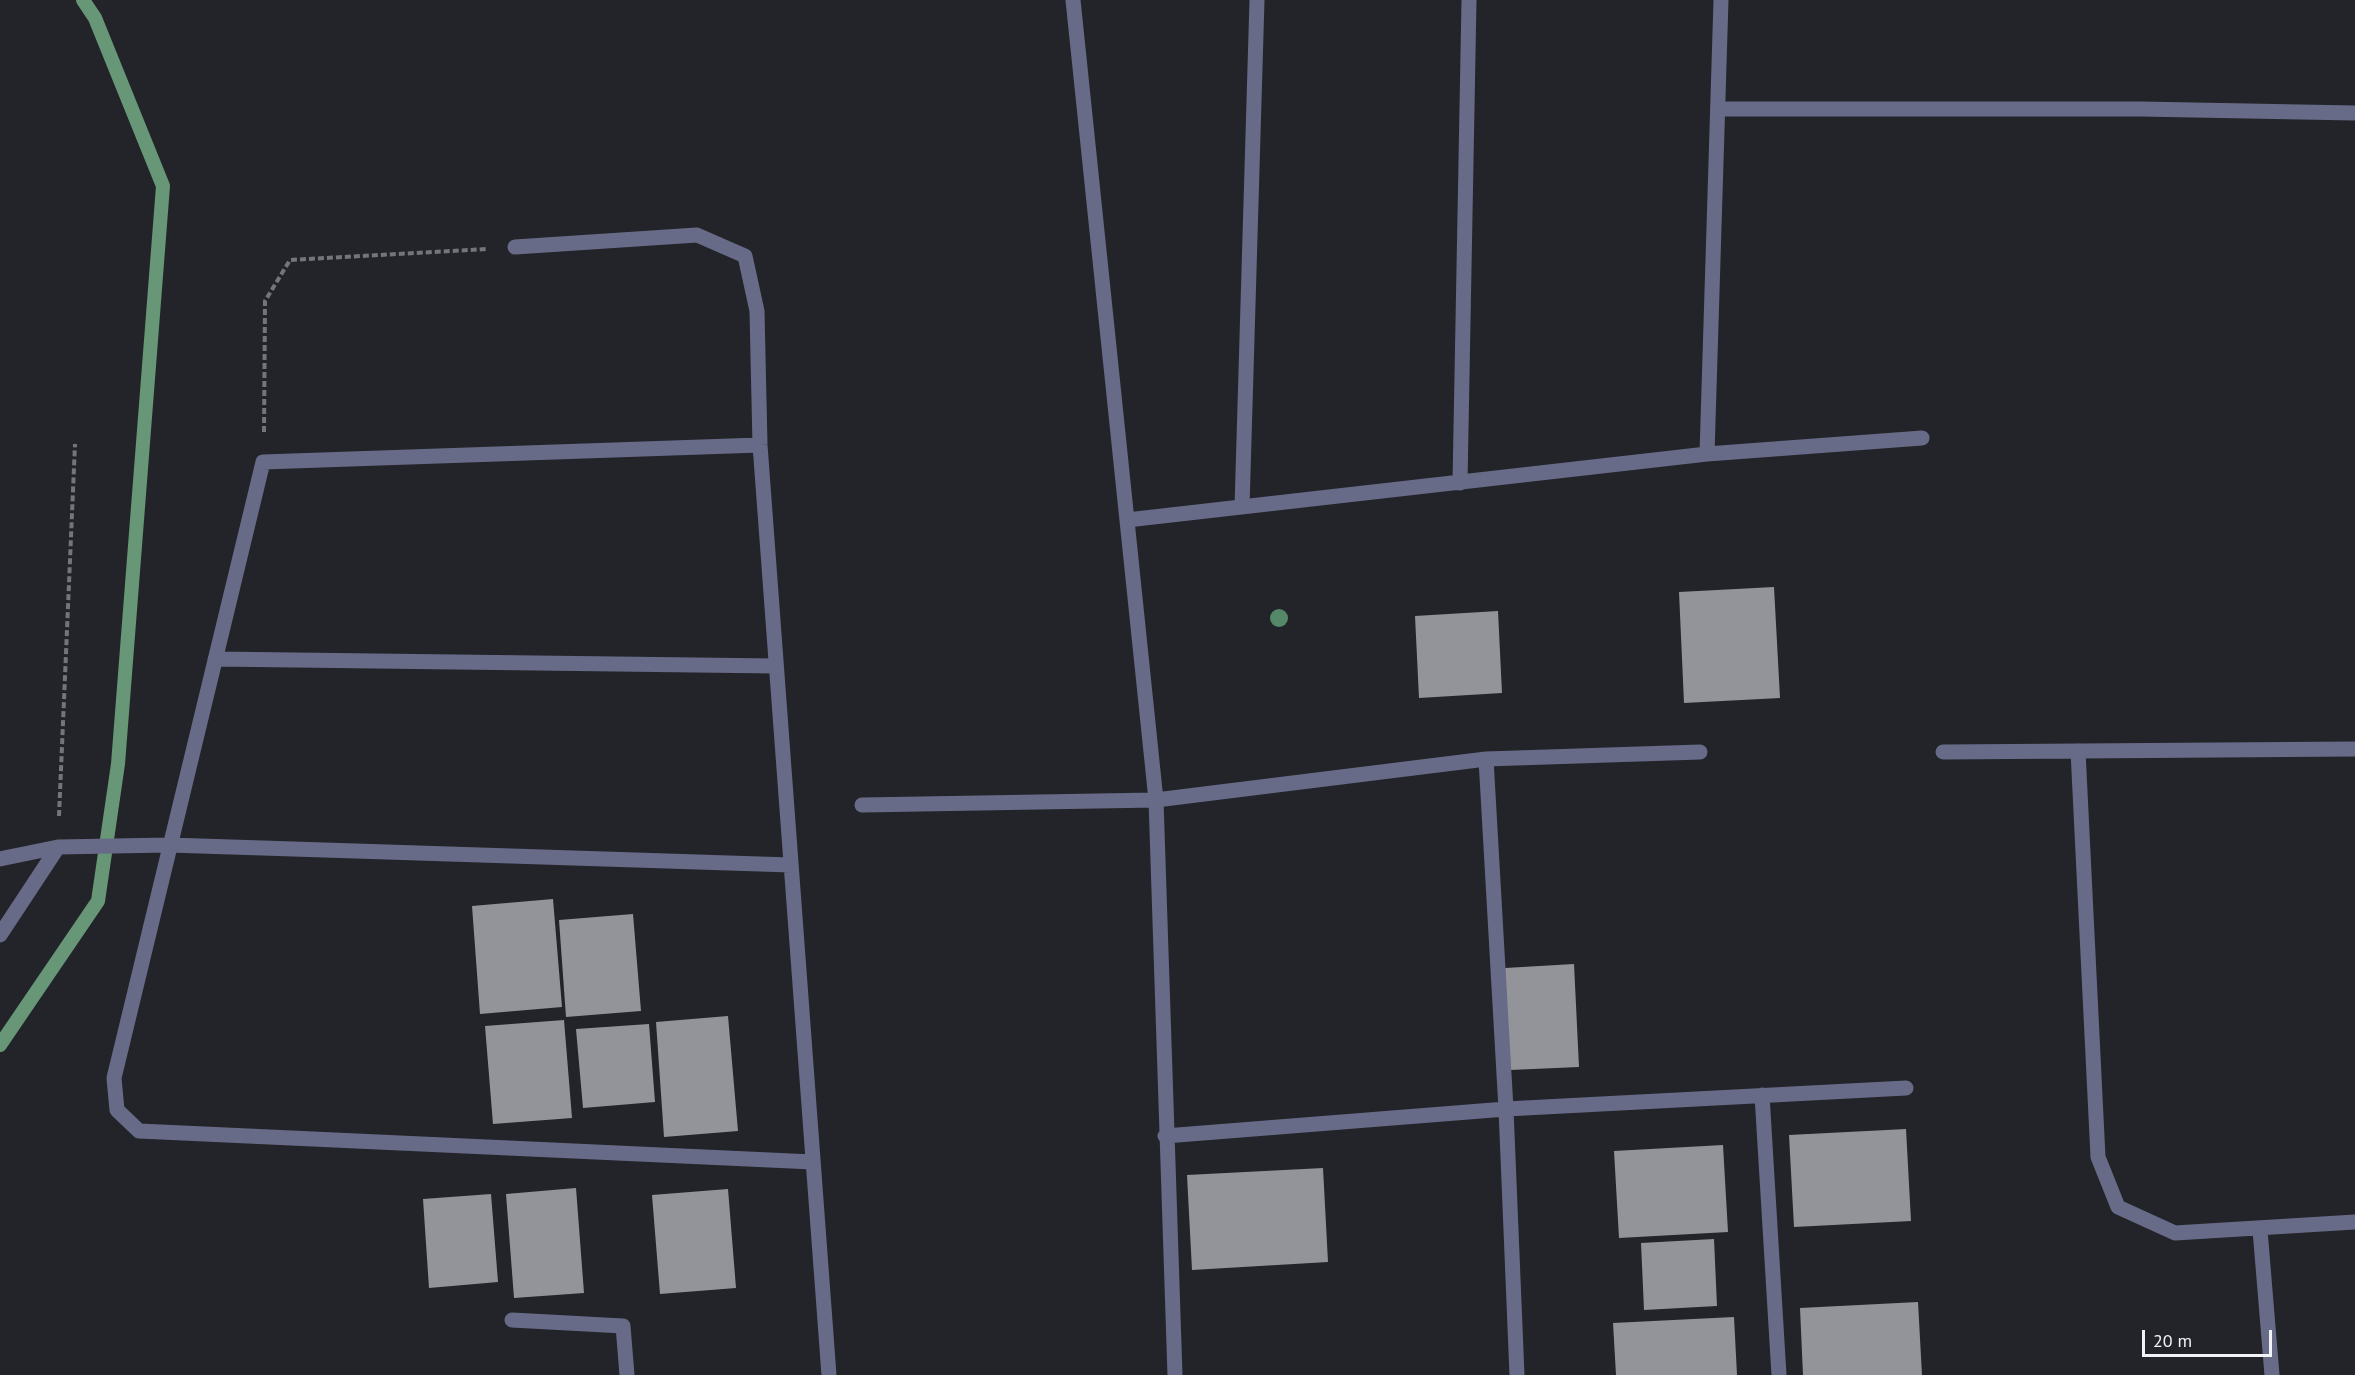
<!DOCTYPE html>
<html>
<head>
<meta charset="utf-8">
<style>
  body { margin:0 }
  #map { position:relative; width:2355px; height:1375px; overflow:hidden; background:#232429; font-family:"PT Sans",sans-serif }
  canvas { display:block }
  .scale { position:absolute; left:2142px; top:1330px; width:130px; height:27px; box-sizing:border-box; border:3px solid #f2f3f6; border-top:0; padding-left:8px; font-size:18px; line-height:21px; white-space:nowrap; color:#f2f3f6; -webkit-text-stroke:4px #232429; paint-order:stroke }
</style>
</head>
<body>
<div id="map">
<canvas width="2355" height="1375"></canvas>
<div class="scale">20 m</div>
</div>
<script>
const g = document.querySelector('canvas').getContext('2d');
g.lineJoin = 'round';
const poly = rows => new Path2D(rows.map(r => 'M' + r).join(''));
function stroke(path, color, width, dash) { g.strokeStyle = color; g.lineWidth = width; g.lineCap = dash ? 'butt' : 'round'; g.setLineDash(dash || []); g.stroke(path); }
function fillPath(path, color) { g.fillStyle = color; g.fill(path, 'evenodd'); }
const stream = poly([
  [0,1045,98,901,118,764,163,186,95,18,83,0]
]);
const building = poly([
  [1774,587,1780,698,1684,703,1679,592],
  [1498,611,1502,693,1419,698,1415,616],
  [553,899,562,1007,480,1014,472,906],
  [633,914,641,1011,566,1017,559,920],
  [1574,964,1579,1067,1510,1070,1505,968],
  [728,1016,738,1131,664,1137,656,1022],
  [564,1020,572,1118,493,1124,485,1026],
  [649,1024,655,1102,583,1108,576,1029],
  [1906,1129,1911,1221,1794,1227,1789,1135],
  [1723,1145,1728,1232,1619,1238,1614,1151],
  [1323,1168,1328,1262,1192,1270,1187,1175],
  [576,1188,584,1293,514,1298,506,1194],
  [728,1189,736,1288,660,1294,652,1195],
  [491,1194,498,1282,429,1288,423,1199],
  [1714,1239,1717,1306,1644,1310,1641,1243],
  [1918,1302,1922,1375,1803,1375,1800,1308],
  [1734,1317,1737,1375,1616,1375,1613,1323]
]);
const path = poly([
  [264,432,265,301,290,260,487,249],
  [59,816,75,444]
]);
const service = poly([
  [512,1320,623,1326,627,1375]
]);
const minor = poly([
  [1073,0,1156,800,1175,1375],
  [1718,109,2140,109,2355,113],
  [515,247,697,235,745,256,757,311,760,445,829,1375],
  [760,445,263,462,114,1078,117,1110,139,1131,813,1162],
  [1707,454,1721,0],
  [1460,483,1469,0],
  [1242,507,1257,0],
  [1127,520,1707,454,1922,438],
  [215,659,776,666],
  [2078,751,2098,1157,2118,1207,2175,1233,2355,1222],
  [1943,752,2355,749],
  [1486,759,1506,1109,1517,1375],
  [862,805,1156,800,1486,759,1700,752],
  [0,859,58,847,169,845,791,865],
  [0,935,58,847],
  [1762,1095,1779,1375],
  [1165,1136,1506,1109,1906,1088],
  [2260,1230,2272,1375]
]);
const trees = [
  [1279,618]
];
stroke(stream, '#679777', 14);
fillPath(building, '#93949a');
stroke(path, '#747579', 4, [6, 3]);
stroke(service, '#686b88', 15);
stroke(minor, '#686b88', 15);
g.fillStyle = '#586';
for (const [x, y] of trees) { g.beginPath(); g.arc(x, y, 9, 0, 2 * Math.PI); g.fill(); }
</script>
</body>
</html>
